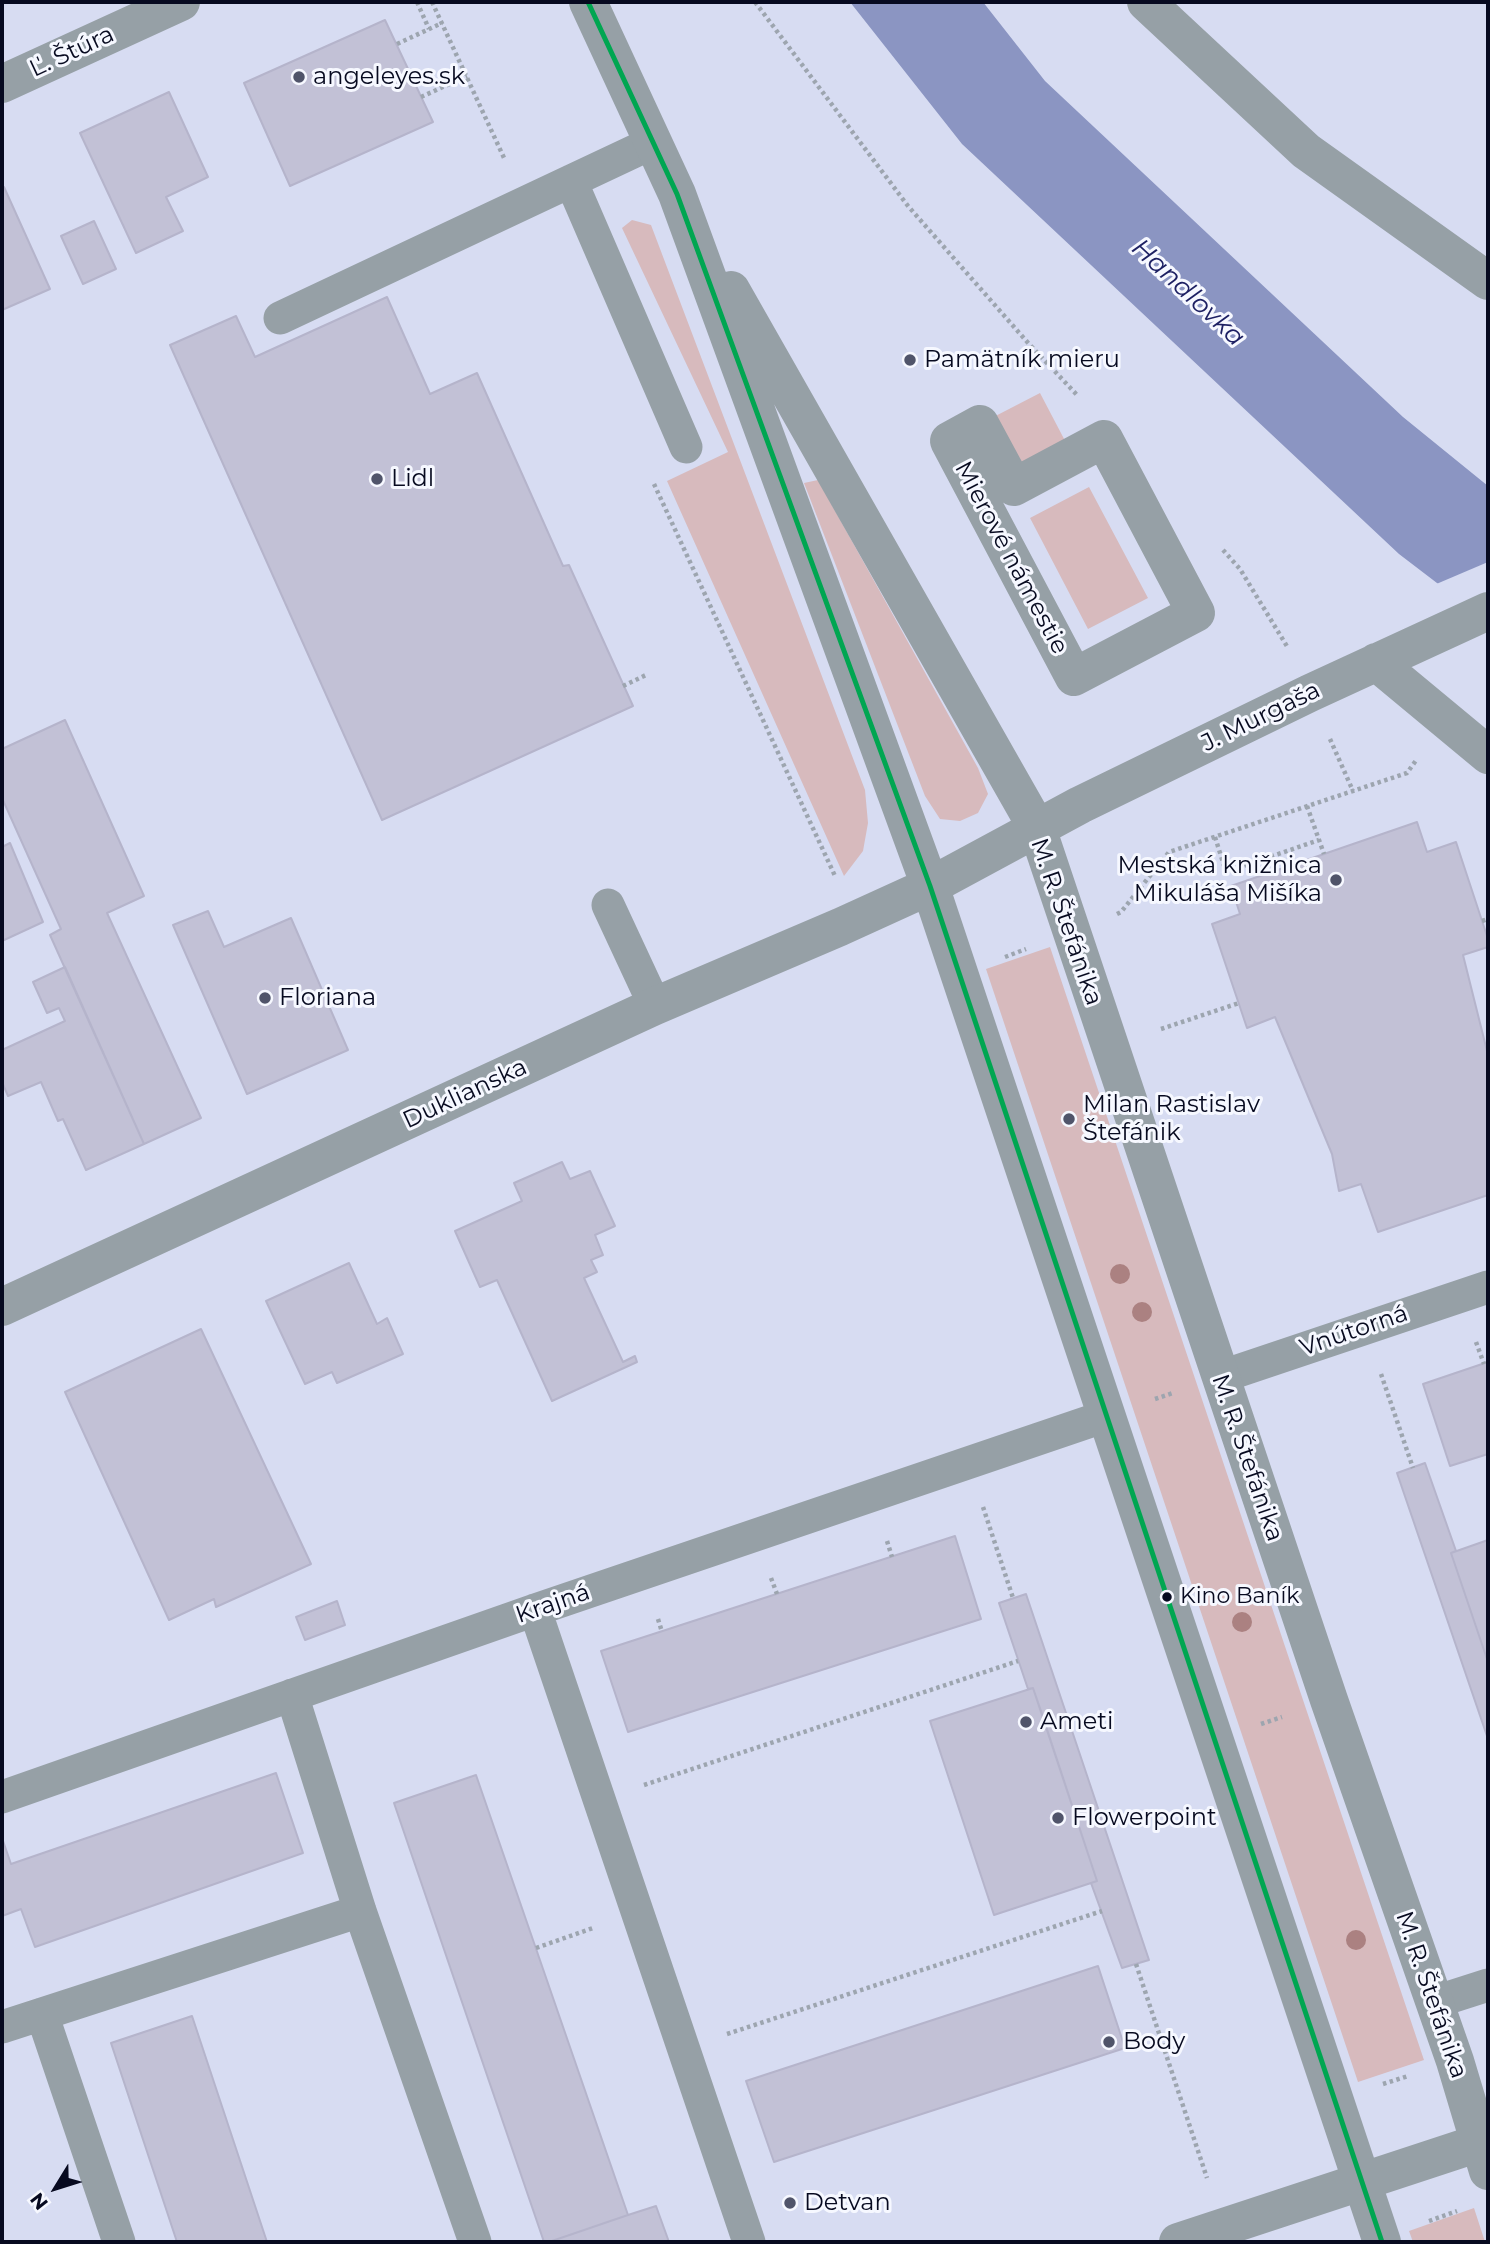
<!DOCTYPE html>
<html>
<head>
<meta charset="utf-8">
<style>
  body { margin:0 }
  #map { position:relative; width:1490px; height:2244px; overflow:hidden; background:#d7dcf2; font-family:Montserrat,sans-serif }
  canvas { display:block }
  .frame { position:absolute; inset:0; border:4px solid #070a20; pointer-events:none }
  .north { position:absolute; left:21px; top:2153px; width:70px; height:70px; -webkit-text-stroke:5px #f6f8ff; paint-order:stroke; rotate:232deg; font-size:19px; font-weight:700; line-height:28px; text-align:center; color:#070a20 }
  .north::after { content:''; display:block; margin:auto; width:24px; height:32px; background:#070a20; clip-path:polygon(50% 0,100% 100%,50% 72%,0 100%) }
</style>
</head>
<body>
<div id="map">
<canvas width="1490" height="2244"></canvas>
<div class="frame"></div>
<div class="north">N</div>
</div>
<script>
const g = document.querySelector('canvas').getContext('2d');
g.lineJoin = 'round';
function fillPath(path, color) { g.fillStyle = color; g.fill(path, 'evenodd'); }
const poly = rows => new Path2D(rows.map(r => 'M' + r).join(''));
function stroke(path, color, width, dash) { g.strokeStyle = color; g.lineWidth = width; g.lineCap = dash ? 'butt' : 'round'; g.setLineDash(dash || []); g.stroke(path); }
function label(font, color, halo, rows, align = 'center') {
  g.font = font + ' Montserrat,sans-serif'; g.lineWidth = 6; g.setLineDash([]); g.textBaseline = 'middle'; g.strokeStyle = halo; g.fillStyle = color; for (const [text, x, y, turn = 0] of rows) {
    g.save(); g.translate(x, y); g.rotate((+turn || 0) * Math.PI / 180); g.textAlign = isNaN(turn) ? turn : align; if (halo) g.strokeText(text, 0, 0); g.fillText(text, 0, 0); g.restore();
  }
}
const green = poly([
  [632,220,651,225,865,790,868,823,863,851,844,876,667,481,728,452,622,228],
  [1040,393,1073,456,1014,487,980,424],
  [818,480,978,768,988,794,978,813,960,821,940,819,925,796,804,483],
  [1089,487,1148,598,1088,629,1030,518],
  [1050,947,1424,2060,1358,2082,986,969],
  [1474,2208,1485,2242,1413,2242,1409,2231]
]);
const water = poly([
  [850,2,983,2,1045,81,1403,417,1488,486,1488,622,1399,554,962,144]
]);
const pier = poly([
  [1488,562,1488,626,1434,585]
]);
const building = poly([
  [385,20,433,122,290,186,244,83,385,20],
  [169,92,208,177,166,197,183,231,136,253,80,133,169,92],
  [4,187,50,289,2,310,2,188,4,187],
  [94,221,116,269,83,284,61,236,94,221],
  [387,297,430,394,477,373,563,566,569,565,633,706,382,820,170,345,236,316,255,357,387,297],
  [65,720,144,896,107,913,201,1118,144,1144,50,935,61,929,2,798,2,749,65,720],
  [1417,822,1427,852,1456,842,1488,939,1488,947,1463,955,1488,1055,1488,1195,1378,1232,1361,1184,1339,1191,1332,1154,1275,1017,1247,1028,1212,924,1240,914,1231,886,1417,822],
  [10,843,43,922,2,941,2,847,10,843],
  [208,911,224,947,291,918,348,1050,247,1094,173,925,208,911],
  [65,967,144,1144,86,1170,63,1119,58,1121,41,1082,8,1096,2,1082,2,1050,65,1021,59,1008,47,1013,33,982,65,967],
  [562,1162,570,1179,590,1171,615,1226,595,1235,603,1255,591,1260,597,1272,584,1278,623,1362,635,1356,637,1362,552,1401,497,1280,480,1287,455,1231,522,1201,514,1183,562,1162],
  [349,1263,377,1324,387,1318,403,1354,337,1383,332,1372,305,1384,266,1301,349,1263],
  [201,1329,311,1564,216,1607,214,1599,169,1620,65,1392,201,1329],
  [1488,1362,1488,1454,1450,1466,1423,1384,1488,1362],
  [1425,1463,1456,1551,1451,1553,1488,1662,1488,1739,1397,1473,1425,1463],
  [955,1536,981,1619,628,1732,601,1651,955,1536],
  [1488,1540,1488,1662,1451,1553,1488,1540],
  [1026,1594,1149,1960,1122,1968,1091,1883,1097,1881,1041,1711,1033,1688,1028,1689,999,1603,1026,1594],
  [337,1601,345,1625,305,1640,296,1617,337,1601],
  [1033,1688,1097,1881,994,1915,930,1721,1033,1688],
  [276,1773,303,1853,35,1947,21,1909,2,1916,2,1838,11,1864,276,1773],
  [476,1775,628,2215,549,2242,544,2242,394,1803,476,1775],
  [1098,1966,1125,2048,774,2162,746,2081,1098,1966],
  [192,2016,267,2242,177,2242,111,2043,192,2016],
  [656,2206,669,2242,549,2242,628,2215,656,2206]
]);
const path = poly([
  [417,2,429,29],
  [432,2,505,160],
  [755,2,908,206,1029,344,1078,396],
  [397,44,442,23],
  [421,97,467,76],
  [654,484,835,876],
  [1223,550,1240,569,1288,648],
  [623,686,648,674],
  [1330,739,1353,791],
  [1307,806,1324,854],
  [1215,837,1226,872,1319,840],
  [1117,914,1121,912,1169,852,1407,773,1417,759],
  [1482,921,1488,919],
  [1005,957,1026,949],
  [1161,1029,1239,1003],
  [1476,1342,1484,1364],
  [1381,1374,1413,1468],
  [1155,1399,1173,1393],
  [983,1507,1013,1598],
  [887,1541,892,1557],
  [771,1578,777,1594],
  [658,1619,662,1632],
  [1261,1724,1282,1717],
  [644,1785,1018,1661],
  [536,1948,593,1928],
  [1136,1964,1207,2178],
  [727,2034,1102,1911],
  [1383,2084,1408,2076],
  [1429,2221,1457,2211]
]);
const service = poly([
  [571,181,686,447],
  [280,318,654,142],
  [608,905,655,1006],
  [1220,1377,1488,1287],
  [535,1610,749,2242],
  [292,1695,360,1911,475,2242],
  [2,1797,535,1610,1106,1416],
  [1435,2002,1488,1985],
  [42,2014,119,2242],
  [2,2027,360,1911]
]);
const pedestrian = poly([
  [980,424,1014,487,1104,439,1196,613,1074,677,949,441,980,424]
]);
const minor = poly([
  [588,2,677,194,930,886,1382,2242],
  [1146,2,1306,151,1488,281],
  [2,84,181,2],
  [731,290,1037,828,1329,1700,1455,2061,1488,2171],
  [1376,662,1488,755],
  [2,1307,655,1006,840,927,930,886,1080,805,1310,693,1488,611],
  [1178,2242,1479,2143]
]);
const bus1 = poly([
  [588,2,677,194,930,886,1382,2242]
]);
const trees = [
  [1120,1274],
  [1142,1312],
  [1242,1622],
  [1356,1940]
];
const markers = [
  [299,77,7,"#50546a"],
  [910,360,7,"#50546a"],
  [377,479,7,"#50546a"],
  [1336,880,7,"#50546a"],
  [265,998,7,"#50546a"],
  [1069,1119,7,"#50546a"],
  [1167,1597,6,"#070a20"],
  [1026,1722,7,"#50546a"],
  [1058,1818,7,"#50546a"],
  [1109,2042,7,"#50546a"],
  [790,2203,7,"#50546a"]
];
const busNames = [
  ["Kino Baník",1180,1597]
];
const streetNames = [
  ["Ľ. Štúra",72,52,-25],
  ["Mierové námestie",1011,558,62],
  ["J. Murgaša",1261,717,-26],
  ["M. R. Štefánika",1066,922,71],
  ["Duklianska",465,1094,-25],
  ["Vnútorná",1354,1331,-19],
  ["M. R. Štefánika",1247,1458,71],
  ["Krajná",553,1604,-19],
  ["M. R. Štefánika",1431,1995,71]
];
const poiNames = [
  ["angeleyes.sk",313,77],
  ["Pamätník mieru",924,360],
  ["Lidl",391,479],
  ["Mestská knižnica",1322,866,"right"],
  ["Mikuláša Mišíka",1322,894,"right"],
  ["Floriana",279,998],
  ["Milan Rastislav",1083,1105],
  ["Štefánik",1083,1133],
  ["Ameti",1040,1722],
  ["Flowerpoint",1072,1818],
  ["Body",1123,2042],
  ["Detvan",804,2203]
];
const waterNames = [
  ["Handlovka",1188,293,43]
];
fillPath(green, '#d7babd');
fillPath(water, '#8b95c2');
fillPath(pier, '#d7dcf2');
fillPath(building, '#c2c1d6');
stroke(building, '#b5b4cb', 2);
stroke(path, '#9da5af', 4.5, [3.5, 3.5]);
stroke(service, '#96a0a6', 33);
stroke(pedestrian, '#96a0a6', 38);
stroke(minor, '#96a0a6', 38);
stroke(bus1, '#00a651', 5);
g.fillStyle = '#ab8181';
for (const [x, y] of trees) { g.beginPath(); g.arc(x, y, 10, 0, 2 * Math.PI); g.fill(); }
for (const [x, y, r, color] of markers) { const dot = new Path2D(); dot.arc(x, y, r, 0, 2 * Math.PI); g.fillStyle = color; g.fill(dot); stroke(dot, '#f6f8ff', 2.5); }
label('22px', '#070a20', '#f6f8ff', busNames, 'left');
label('24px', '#070a20', '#f6f8ff', streetNames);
label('24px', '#070a20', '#f6f8ff', poiNames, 'left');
label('italic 26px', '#1d2063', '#f6f8ff', waterNames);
</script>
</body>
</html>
